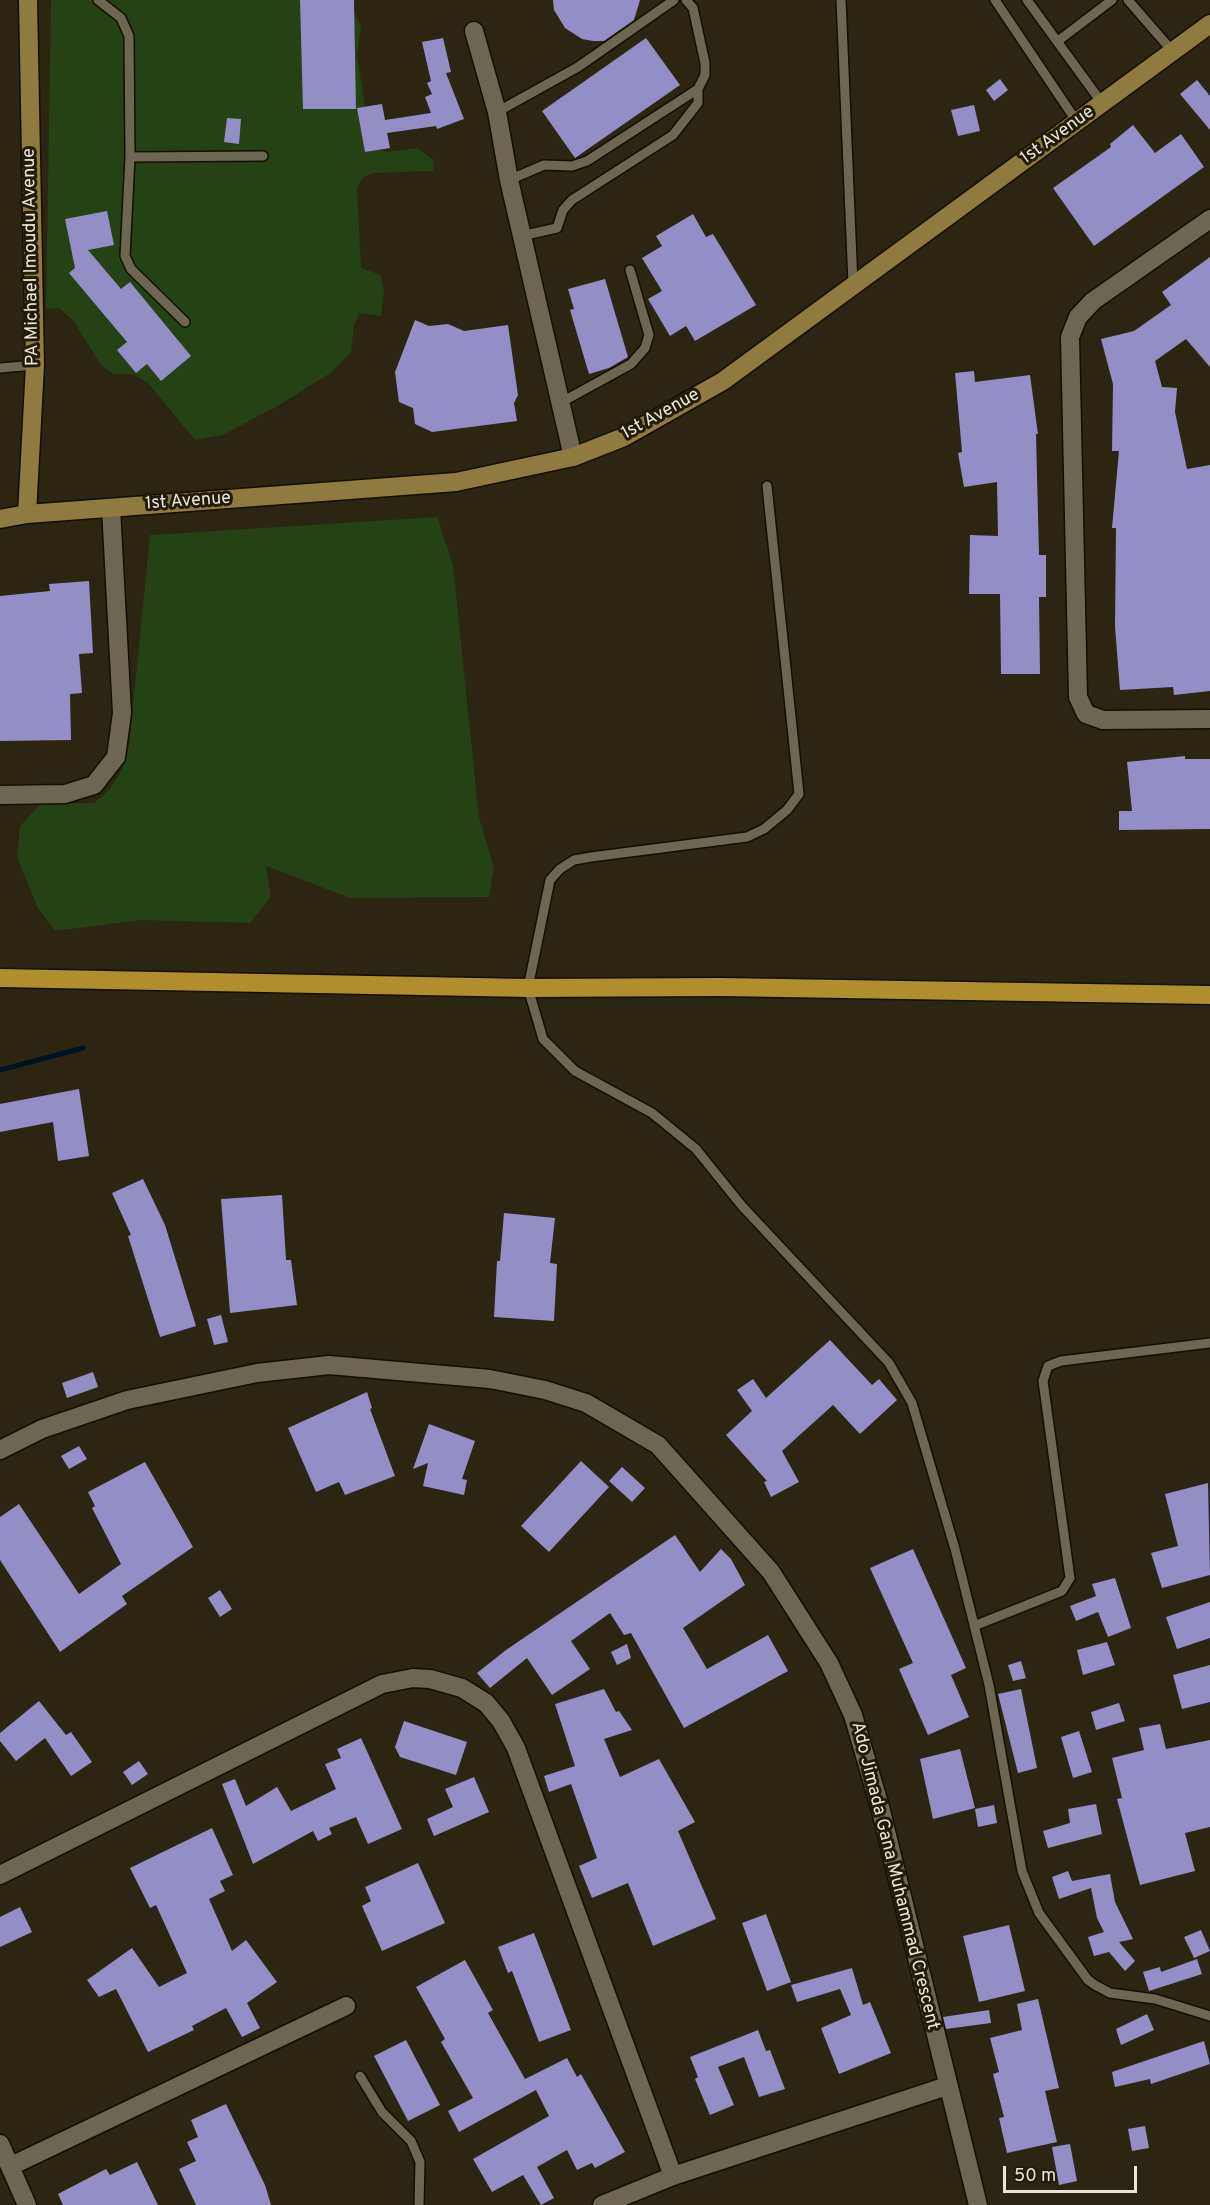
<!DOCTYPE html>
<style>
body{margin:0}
#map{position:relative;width:1210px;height:2205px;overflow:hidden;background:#2b2511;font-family:Overpass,sans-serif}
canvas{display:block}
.scale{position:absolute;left:1003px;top:2166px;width:134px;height:27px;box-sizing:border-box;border:3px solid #eae7da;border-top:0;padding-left:8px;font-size:18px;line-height:21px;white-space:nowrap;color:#eae7da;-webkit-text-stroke:4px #211c08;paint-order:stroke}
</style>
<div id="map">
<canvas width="1210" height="2205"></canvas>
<div class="scale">50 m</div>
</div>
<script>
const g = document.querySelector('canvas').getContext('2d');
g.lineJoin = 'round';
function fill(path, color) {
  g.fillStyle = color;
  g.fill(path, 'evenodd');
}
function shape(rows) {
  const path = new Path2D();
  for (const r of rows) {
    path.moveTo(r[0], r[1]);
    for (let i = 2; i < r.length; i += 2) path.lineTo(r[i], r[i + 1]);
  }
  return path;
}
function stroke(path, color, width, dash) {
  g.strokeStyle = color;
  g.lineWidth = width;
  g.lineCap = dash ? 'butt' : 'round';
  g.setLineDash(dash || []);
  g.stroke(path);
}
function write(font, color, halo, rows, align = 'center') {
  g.font = font + ' Overpass,sans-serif';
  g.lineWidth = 6;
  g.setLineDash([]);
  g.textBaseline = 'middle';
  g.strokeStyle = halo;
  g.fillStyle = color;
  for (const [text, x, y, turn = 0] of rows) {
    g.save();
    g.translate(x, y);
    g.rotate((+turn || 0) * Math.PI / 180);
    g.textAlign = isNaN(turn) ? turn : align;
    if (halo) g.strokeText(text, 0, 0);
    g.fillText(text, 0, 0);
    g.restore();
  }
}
const green = shape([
 [51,0,348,0,361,26,357,54,371,147,387,152,417,148,433,160,434,171,374,173,363,177,357,189,361,268,381,275,384,291,381,316,360,313,354,325,351,352,332,372,281,404,223,435,195,440,149,384,133,374,113,374,101,365,73,320,59,308,46,309],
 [437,517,453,565,479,817,494,868,489,897,350,898,266,866,271,897,250,923,141,920,55,931,38,908,17,857,20,826,41,804,94,803,110,789,123,768,129,746,150,535]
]);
const stream = shape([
 [0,1070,83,1048]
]);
const building = shape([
 [300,0,354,0,356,109,303,109],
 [553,0,640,0,634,20,604,41,593,41,582,39,565,28,554,10],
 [443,38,451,72,446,73,464,119,437,129,436,126,387,133,390,148,365,152,357,108,382,104,385,120,431,113,425,97,432,94,427,83,431,81,422,42],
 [646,38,680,85,575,158,542,111],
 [1000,79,1008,90,994,101,986,90],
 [1197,80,1210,96,1210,130,1180,94],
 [974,105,980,131,958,136,951,110],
 [227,118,241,119,239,144,224,142],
 [1133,125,1155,153,1181,134,1204,167,1094,246,1053,188,1111,147,1110,144],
 [107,211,114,245,88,250,121,289,130,282,191,356,161,381,147,364,136,373,117,350,127,342,69,273,75,268,65,219],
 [693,214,706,237,713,234,756,305,695,341,686,326,670,336,648,299,662,291,642,258,662,246,656,236],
 [1210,257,1210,367,1186,339,1155,361,1162,387,1177,388,1175,412,1187,469,1210,465,1210,691,1174,695,1173,687,1120,690,1115,627,1116,528,1112,528,1119,451,1112,451,1113,384,1101,339,1134,331,1171,305,1162,292],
 [605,279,628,357,609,368,589,374,570,310,574,309,568,289],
 [415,320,429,326,448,324,464,331,508,325,518,395,514,403,517,421,432,432,415,424,413,408,399,402,395,372],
 [974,371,975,382,1030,375,1038,434,1036,434,1039,555,1046,555,1046,597,1039,597,1040,674,1001,674,1000,594,969,594,970,535,998,536,997,482,964,487,958,453,962,452,955,373],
 [89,581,93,653,79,654,82,693,70,694,71,740,0,741,0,596,50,591,49,584],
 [1185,756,1185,759,1210,759,1210,829,1119,830,1119,811,1132,811,1127,762],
 [79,1089,89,1156,58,1161,53,1122,0,1132,0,1104],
 [143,1179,165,1225,196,1326,160,1337,128,1236,131,1235,112,1193],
 [282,1195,286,1260,291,1260,297,1305,230,1313,221,1199],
 [504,1213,555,1218,550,1263,557,1264,554,1321,494,1317,497,1261,500,1261],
 [221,1315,228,1342,214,1345,207,1319],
 [830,1340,872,1385,879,1379,897,1400,860,1434,833,1405,782,1451,799,1482,771,1497,764,1482,767,1481,726,1435,752,1411,737,1390,753,1379,766,1398],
 [93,1372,98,1387,67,1398,62,1383],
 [367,1392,372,1408,370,1409,395,1476,345,1495,339,1482,316,1492,288,1428],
 [429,1424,475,1441,462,1479,467,1480,464,1495,423,1486,428,1463,413,1469],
 [79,1446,87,1459,69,1469,61,1456],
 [581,1461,609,1487,549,1552,521,1526],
 [145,1462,193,1547,122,1596,127,1604,60,1652,0,1560,0,1517,19,1504,79,1594,121,1564,92,1508,95,1506,88,1492],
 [622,1467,645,1488,632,1502,609,1481],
 [1208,1483,1210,1575,1162,1588,1151,1553,1178,1546,1165,1494],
 [675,1535,700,1572,721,1549,731,1559,745,1585,683,1628,707,1669,768,1635,788,1671,684,1728,631,1633,624,1635,610,1613,571,1641,590,1669,552,1695,527,1658,490,1688,477,1673,506,1650],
 [913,1549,966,1668,951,1675,969,1717,928,1735,899,1669,913,1663,870,1568],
 [1115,1578,1131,1628,1108,1637,1098,1612,1076,1621,1070,1606,1096,1596,1092,1584],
 [220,1590,232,1609,220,1617,208,1598],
 [1210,1602,1210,1638,1177,1649,1166,1617],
 [1107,1642,1115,1665,1083,1675,1077,1650],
 [627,1644,631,1658,617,1665,611,1652],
 [1021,1661,1026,1678,1013,1681,1008,1665],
 [1210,1665,1210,1702,1182,1709,1173,1675],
 [604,1689,616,1712,619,1711,632,1730,604,1739,620,1777,659,1759,695,1822,678,1831,716,1919,653,1946,628,1883,592,1898,579,1866,597,1858,571,1784,549,1792,544,1776,575,1766,555,1704],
 [1021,1689,1037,1768,1018,1773,998,1694],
 [39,1701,66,1735,71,1732,92,1762,71,1776,45,1738,16,1761,0,1741,0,1733],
 [1119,1703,1125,1721,1096,1730,1091,1712],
 [404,1721,467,1742,456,1775,400,1757,395,1747],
 [1160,1724,1166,1749,1210,1740,1210,1827,1185,1833,1195,1871,1140,1885,1117,1799,1122,1798,1112,1758,1144,1750,1139,1728],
 [1079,1731,1092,1772,1073,1778,1061,1737],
 [361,1738,402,1829,368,1844,356,1817,329,1828,332,1834,318,1841,313,1831,253,1864,222,1784,235,1779,246,1806,277,1787,291,1811,336,1789,325,1764,341,1758,337,1749],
 [960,1749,975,1808,933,1819,920,1759],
 [139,1761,148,1774,132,1785,123,1772],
 [474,1777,489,1812,434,1836,427,1819,453,1807,445,1789],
 [1096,1804,1102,1834,1048,1848,1043,1831,1070,1823,1068,1809],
 [994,1805,997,1823,978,1827,975,1809],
 [212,1828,233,1875,220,1881,225,1891,209,1899,232,1951,246,1940,277,1982,247,2003,260,2028,242,2037,226,2008,192,2026,194,2030,148,2052,116,1989,99,1997,87,1980,132,1948,159,1987,187,1973,156,1905,150,1908,130,1868],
 [418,1863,445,1923,382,1951,362,1906,371,1901,365,1887],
 [1068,1871,1072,1881,1110,1874,1115,1902,1133,1939,1119,1942,1135,1961,1125,1971,1109,1952,1094,1956,1088,1937,1104,1932,1097,1918,1091,1888,1059,1899,1052,1877],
 [20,1907,32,1932,0,1947,0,1917],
 [766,1914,791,1982,767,1991,742,1923],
 [1009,1925,1025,1991,979,2002,963,1936],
 [1201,1930,1210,1951,1194,1958,1184,1937],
 [534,1933,571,2030,539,2042,512,1971,508,1973,498,1947],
 [1197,1959,1202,1974,1149,1991,1143,1972,1160,1967,1161,1972],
 [465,1960,493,2010,488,2013,525,2079,567,2058,577,2077,581,2074,625,2152,595,2168,592,2163,577,2170,567,2150,537,2167,554,2198,541,2205,523,2175,492,2192,473,2159,549,2116,536,2090,459,2132,448,2111,473,2098,441,2042,445,2039,416,1987],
 [852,1968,863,2005,870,2002,891,2053,839,2074,821,2028,851,2015,840,1989,797,2002,791,1985],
 [1038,1999,1059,2088,1045,2091,1057,2142,1007,2153,999,2118,1004,2117,993,2074,999,2072,990,2038,1022,2030,1017,2004],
 [989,2010,991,2023,946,2029,943,2017],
 [1147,2014,1154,2030,1121,2045,1116,2029],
 [758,2030,766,2051,770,2050,785,2089,759,2097,744,2057,718,2067,734,2105,710,2115,695,2079,698,2077,690,2057],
 [406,2040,440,2105,408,2121,374,2056],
 [1204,2041,1210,2064,1151,2084,1150,2079,1115,2087,1112,2072],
 [226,2104,265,2185,271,2205,196,2205,179,2169,196,2161,187,2142,198,2137,191,2120],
 [1145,2126,1149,2148,1132,2151,1128,2129],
 [1070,2144,1077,2181,1059,2185,1052,2147],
 [137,2162,158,2205,63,2205,58,2194,106,2169,110,2175]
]);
const lane = shape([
 [98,0,121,18,129,36,130,157,125,256,131,269,185,322],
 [841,0,853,284],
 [995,0,1077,122],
 [1027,0,1102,103],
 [1128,0,1174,53],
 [1058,41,1112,0],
 [497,112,578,67,674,0],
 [130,157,263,156],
 [509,180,544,165,572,166,587,161,698,89,705,75,705,63,693,8,686,0],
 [521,236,557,228,563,210,572,200,673,135,698,103,698,89],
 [0,368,35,365],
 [560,403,631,364,645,348,649,335,630,270],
 [767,486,799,794,787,810,764,829,747,837,591,857,574,860,560,869,550,880,528,988,543,1039,575,1071,652,1113,696,1149,742,1206,889,1363,912,1403,955,1549,989,1685,1022,1871,1039,1913,1088,1980,1095,1985,1110,1993,1155,1999,1210,2016],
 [974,1626,1062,1591,1070,1578,1043,1381,1048,1366,1061,1361,1210,1343],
 [360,2076,382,2112,411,2141,420,2162,419,2205]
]);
const street = shape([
 [474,31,497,112,509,180,573,457],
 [1210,219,1093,301,1078,317,1070,337,1078,697,1086,714,1103,720,1210,719],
 [0,795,65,794,94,785,116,757,122,713,111,508],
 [0,1450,42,1429,127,1400,257,1373,329,1365,490,1379,545,1390,586,1403,658,1445,771,1572,829,1663,853,1715,880,1807,978,2205],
 [0,1875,382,1684,413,1678,430,1679,462,1688,486,1703,501,1721,516,1748,673,2176],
 [0,2144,27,2205],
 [11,2166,346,2006],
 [602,2205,673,2176,947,2086]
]);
const secondary = shape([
 [27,514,35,365,28,0],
 [0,519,27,514,456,482,573,457,624,437,723,381,1210,24]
]);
const primary = shape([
 [0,978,528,988,721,987,1210,995]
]);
const streetNames = [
 ["1st Avenue",1058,136,-36],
 ["PA Michael Imoudu Avenue",32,257,-91],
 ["1st Avenue",661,415,-29],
 ["1st Avenue",188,502,-4],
 ["Ado Jimada Gana Muhammad Crescent",894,1876,76]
];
fill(green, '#244214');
stroke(stream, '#001123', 5);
fill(building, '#938ec6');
stroke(lane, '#130e00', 12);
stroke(street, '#130e00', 21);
stroke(secondary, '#130e00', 21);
stroke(primary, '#130e00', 21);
stroke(lane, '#6d6751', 9);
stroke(street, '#6d6751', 18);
stroke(secondary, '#8f7a3f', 18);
stroke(primary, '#b08d2d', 18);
write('18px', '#eae7da', '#211c08', streetNames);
</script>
